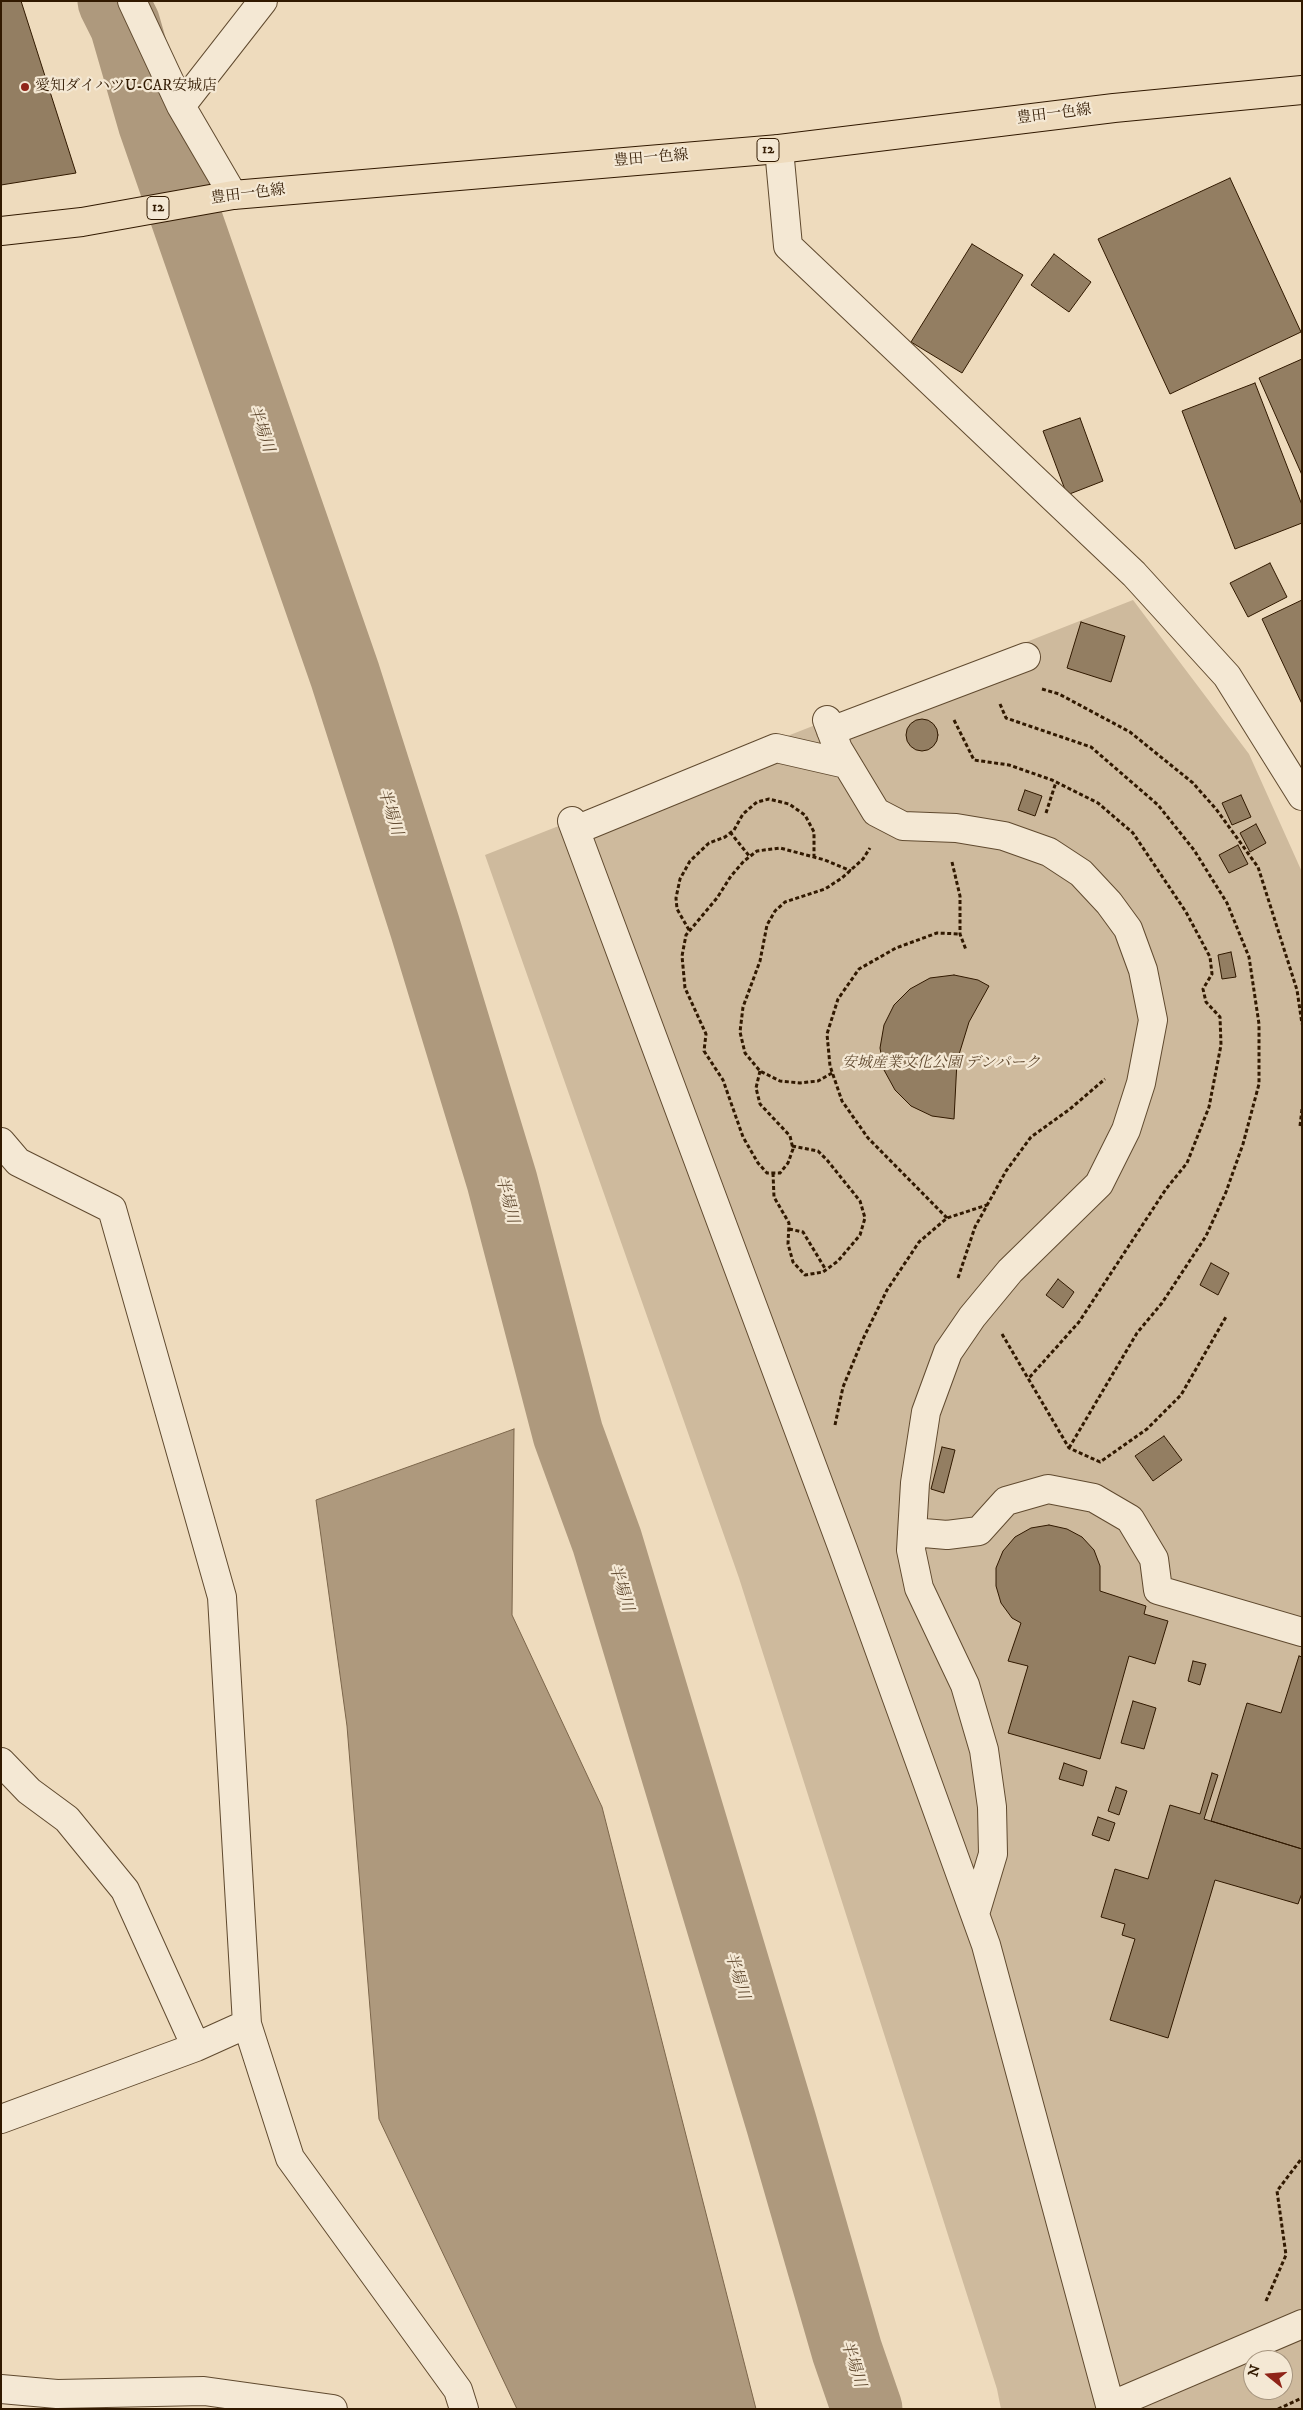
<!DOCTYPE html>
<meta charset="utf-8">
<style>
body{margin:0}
#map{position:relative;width:1303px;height:2410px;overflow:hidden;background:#eedbbd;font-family:"IM FELL DW Pica",serif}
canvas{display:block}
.frame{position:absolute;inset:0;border:2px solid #311900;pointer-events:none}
.north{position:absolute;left:1243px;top:2350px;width:50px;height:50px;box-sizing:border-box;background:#f4e8d4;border:1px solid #a6957f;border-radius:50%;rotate:287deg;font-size:14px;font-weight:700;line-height:20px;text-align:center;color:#311900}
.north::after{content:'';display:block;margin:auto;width:18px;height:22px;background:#8f2418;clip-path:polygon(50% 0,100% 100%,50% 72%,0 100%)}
</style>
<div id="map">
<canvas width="1303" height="2410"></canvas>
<div class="frame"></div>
<div class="north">N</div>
</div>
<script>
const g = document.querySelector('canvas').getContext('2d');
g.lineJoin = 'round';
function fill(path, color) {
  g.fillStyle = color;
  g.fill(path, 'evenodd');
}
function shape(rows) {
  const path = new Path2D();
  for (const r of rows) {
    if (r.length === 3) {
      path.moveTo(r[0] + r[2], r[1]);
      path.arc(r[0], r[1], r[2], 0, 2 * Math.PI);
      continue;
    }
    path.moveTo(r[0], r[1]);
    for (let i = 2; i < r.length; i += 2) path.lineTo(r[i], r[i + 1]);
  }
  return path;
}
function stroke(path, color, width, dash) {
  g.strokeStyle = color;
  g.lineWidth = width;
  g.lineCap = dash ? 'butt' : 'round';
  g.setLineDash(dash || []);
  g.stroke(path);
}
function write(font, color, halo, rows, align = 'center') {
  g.font = font + ' "IM FELL DW Pica","Noto Serif JP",serif';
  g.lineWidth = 4.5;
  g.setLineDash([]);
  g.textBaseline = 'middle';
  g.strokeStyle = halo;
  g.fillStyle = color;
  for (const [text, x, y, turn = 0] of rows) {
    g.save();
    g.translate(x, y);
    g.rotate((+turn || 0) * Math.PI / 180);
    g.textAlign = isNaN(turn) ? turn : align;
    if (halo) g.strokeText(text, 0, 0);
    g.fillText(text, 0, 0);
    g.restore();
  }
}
const green = shape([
 [1133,600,1249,754,1302,872,1302,2409,1001,2409,997,2389,739,1578,485,855],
 [1253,2360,1283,2360,1283,2390,1253,2390]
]);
const water = shape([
 [514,1429,512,1615,602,1807,756,2409,517,2409,379,2119,347,1726,316,1500,514,1429]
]);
const river = shape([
 [113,1,125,25,153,122,345,675,425,927,502,1181,568,1434,607,1541,781,2122,847,2351,867,2409]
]);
const building = shape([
 [1,1,21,1,76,173,1,185,1,1],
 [1230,178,1301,332,1170,394,1098,239,1230,178],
 [972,244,1023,275,962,373,911,342,972,244],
 [1054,254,1091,282,1069,312,1031,285,1054,254],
 [1302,359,1302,475,1259,378,1302,359],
 [1255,383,1302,505,1302,523,1235,549,1182,411,1255,383],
 [1080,418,1103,481,1067,495,1043,431,1080,418],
 [1270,563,1287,597,1248,617,1230,583,1270,563],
 [1302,600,1302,704,1262,619,1302,600],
 [1081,622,1125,636,1111,682,1067,668,1081,622],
 [922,735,16],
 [1025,790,1042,796,1035,816,1018,810,1025,790],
 [1241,795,1251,817,1232,825,1222,803,1241,795],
 [1256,824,1266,843,1250,852,1240,833,1256,824],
 [1238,845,1248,864,1229,873,1219,855,1238,845],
 [1231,952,1236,977,1222,979,1218,955,1231,952],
 [954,975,978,980,989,986,969,1022,957,1061,954,1119,932,1116,911,1106,895,1090,884,1070,880,1048,884,1025,894,1005,910,989,930,978,954,975],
 [1211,1263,1229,1273,1218,1295,1200,1285,1211,1263],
 [1058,1279,1074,1292,1063,1308,1046,1295,1058,1279],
 [1164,1436,1182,1460,1153,1481,1135,1456,1164,1436],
 [942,1447,955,1450,944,1493,931,1489,942,1447],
 [1049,1525,1067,1529,1082,1537,1094,1550,1100,1566,1100,1591,1146,1606,1144,1614,1168,1621,1155,1664,1129,1656,1100,1759,1008,1733,1028,1666,1008,1661,1021,1623,1012,1618,1001,1603,996,1586,996,1568,1003,1551,1015,1537,1031,1528,1049,1525],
 [1299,1656,1302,1657,1302,1849,1211,1821,1247,1703,1281,1713,1299,1656],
 [1193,1661,1206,1664,1200,1685,1188,1681,1193,1661],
 [1133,1701,1156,1708,1144,1749,1121,1743,1133,1701],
 [1064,1763,1087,1771,1083,1786,1059,1779,1064,1763],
 [1212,1773,1218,1775,1204,1819,1302,1849,1302,1893,1298,1904,1215,1880,1168,2038,1110,2020,1135,1939,1122,1935,1125,1924,1101,1917,1115,1869,1148,1879,1170,1805,1200,1814,1212,1773],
 [1116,1787,1127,1791,1119,1815,1108,1811,1116,1787],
 [1098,1817,1115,1823,1109,1841,1092,1835,1098,1817]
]);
const path = shape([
 [1042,689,1059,694,1130,732,1193,783,1216,809,1258,867,1297,990,1302,1024],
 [1000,704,1006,718,1091,747,1158,805,1194,850,1227,903,1249,957,1259,1024,1259,1084,1243,1144,1226,1192,1206,1236,1162,1303,1137,1333,1069,1448],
 [954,720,974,760,1009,765,1052,780,1098,803,1133,833,1186,912,1210,957,1212,974,1203,989,1206,1002,1220,1017,1221,1045,1209,1107,1187,1163,1166,1189,1079,1322,1028,1379],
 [1046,813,1056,782],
 [730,832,750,857],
 [952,862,960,896,960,934,966,950],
 [689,930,677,909,676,898,680,879,690,861,709,843,725,837,734,830,743,814,757,802,769,799,789,804,805,815,814,832,814,856],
 [760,1071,756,1088,760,1104,790,1136,793,1149,788,1163,780,1173,767,1173,758,1163,743,1137,723,1080,704,1051,706,1034,685,988,682,956,686,935,717,898,731,876,744,861,757,851,780,848,825,860,851,871],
 [832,1073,818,1081,800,1083,780,1081,760,1071,745,1053,740,1032,743,1007,760,961,767,925,775,911,785,902,825,889,842,878,863,859,870,848],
 [1300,1126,1302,1109],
 [773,1173,774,1197,789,1223,788,1244,793,1262,805,1275,823,1272,838,1261,860,1235,865,1218,860,1201,827,1160,818,1151,792,1146],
 [947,1218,868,1138,842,1101,830,1066,827,1034,838,999,859,969,896,948,937,933,960,934],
 [789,1229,803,1232,826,1270],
 [958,1278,975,1227,1006,1171,1031,1137,1070,1109,1105,1079],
 [1002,1334,1069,1448,1100,1462,1147,1429,1181,1395,1227,1315],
 [835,1425,843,1387,862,1341,887,1290,919,1242,947,1218,987,1205],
 [1266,2301,1286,2255,1277,2191,1302,2158],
 [1278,2409,1302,2398]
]);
const street = shape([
 [132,1,181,106,263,1],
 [181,106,233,195],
 [779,149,788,246,1134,574,1227,676,1302,796],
 [827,720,838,749,876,812,903,826,956,828,1004,836,1049,852,1081,873,1109,903,1128,929,1143,970,1153,1020,1141,1083,1126,1130,1099,1184,1010,1271,972,1317,948,1352,926,1412,915,1483,911,1550,919,1588,965,1685,984,1750,992,1807,993,1854,975,1914],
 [831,731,1026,657],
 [572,821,843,1549,986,1945,1111,2409],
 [576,830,776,748,846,764],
 [1,1142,18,1162,112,1209,222,1597,247,2024,290,2158,458,2390,464,2409],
 [912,1532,947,1535,979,1531,1006,1501,1048,1489,1094,1498,1130,1519,1154,1559,1158,1590,1302,1632],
 [1,1762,29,1791,67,1819,125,1890,196,2047,247,2024],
 [1,2119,196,2047],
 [1,2389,57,2394,204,2391,333,2409],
 [1110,2406,1302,2324]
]);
const primary = shape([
 [1,231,82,222,233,195,779,149,1114,108,1302,90]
]);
const markers = [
 [25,87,5,"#8f2418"]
];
const shields = [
 [768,150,22],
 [158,208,22]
];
const shieldNames = [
 ["12",768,150],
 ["12",158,208]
];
const poiNames = [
 ["愛知ダイハツU-CAR安城店",35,87]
];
const streetNames = [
 ["豊田一色線",1054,115,-7],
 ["豊田一色線",651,159,-5],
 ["豊田一色線",248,195,-7]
];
const parkNames = [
 ["安城産業文化公園 デンパーク",941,1064]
];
const waterNames = [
 ["半場川",260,429,71],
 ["半場川",389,812,72],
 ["半場川",506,1200,75],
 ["半場川",620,1588,73],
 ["半場川",736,1976,73],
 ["半場川",852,2364,72]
];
fill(green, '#ceba9d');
fill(water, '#ae997d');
stroke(water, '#7c664b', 1);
stroke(river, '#ae997d', 71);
fill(building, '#937e62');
stroke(building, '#311900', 1);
stroke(street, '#604a2f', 30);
stroke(primary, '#311900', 30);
stroke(path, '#311900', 3, [4, 2.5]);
stroke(street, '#f4e8d4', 28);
stroke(primary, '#eedbbd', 28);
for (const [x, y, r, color] of markers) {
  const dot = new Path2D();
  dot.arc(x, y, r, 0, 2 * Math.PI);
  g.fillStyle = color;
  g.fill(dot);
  stroke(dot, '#f4e8d4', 2);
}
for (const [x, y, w] of shields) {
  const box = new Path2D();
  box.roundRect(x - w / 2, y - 11.5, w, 23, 4);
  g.fillStyle = '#f4e8d4';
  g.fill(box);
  stroke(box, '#311900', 1);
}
write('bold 14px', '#311900', null, shieldNames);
write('15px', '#311900', '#f4e8d4', poiNames, 'left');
write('15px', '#311900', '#f4e8d4', streetNames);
write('italic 15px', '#60492f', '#f4e8d4', parkNames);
write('italic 16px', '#634c32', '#f4e8d4', waterNames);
</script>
